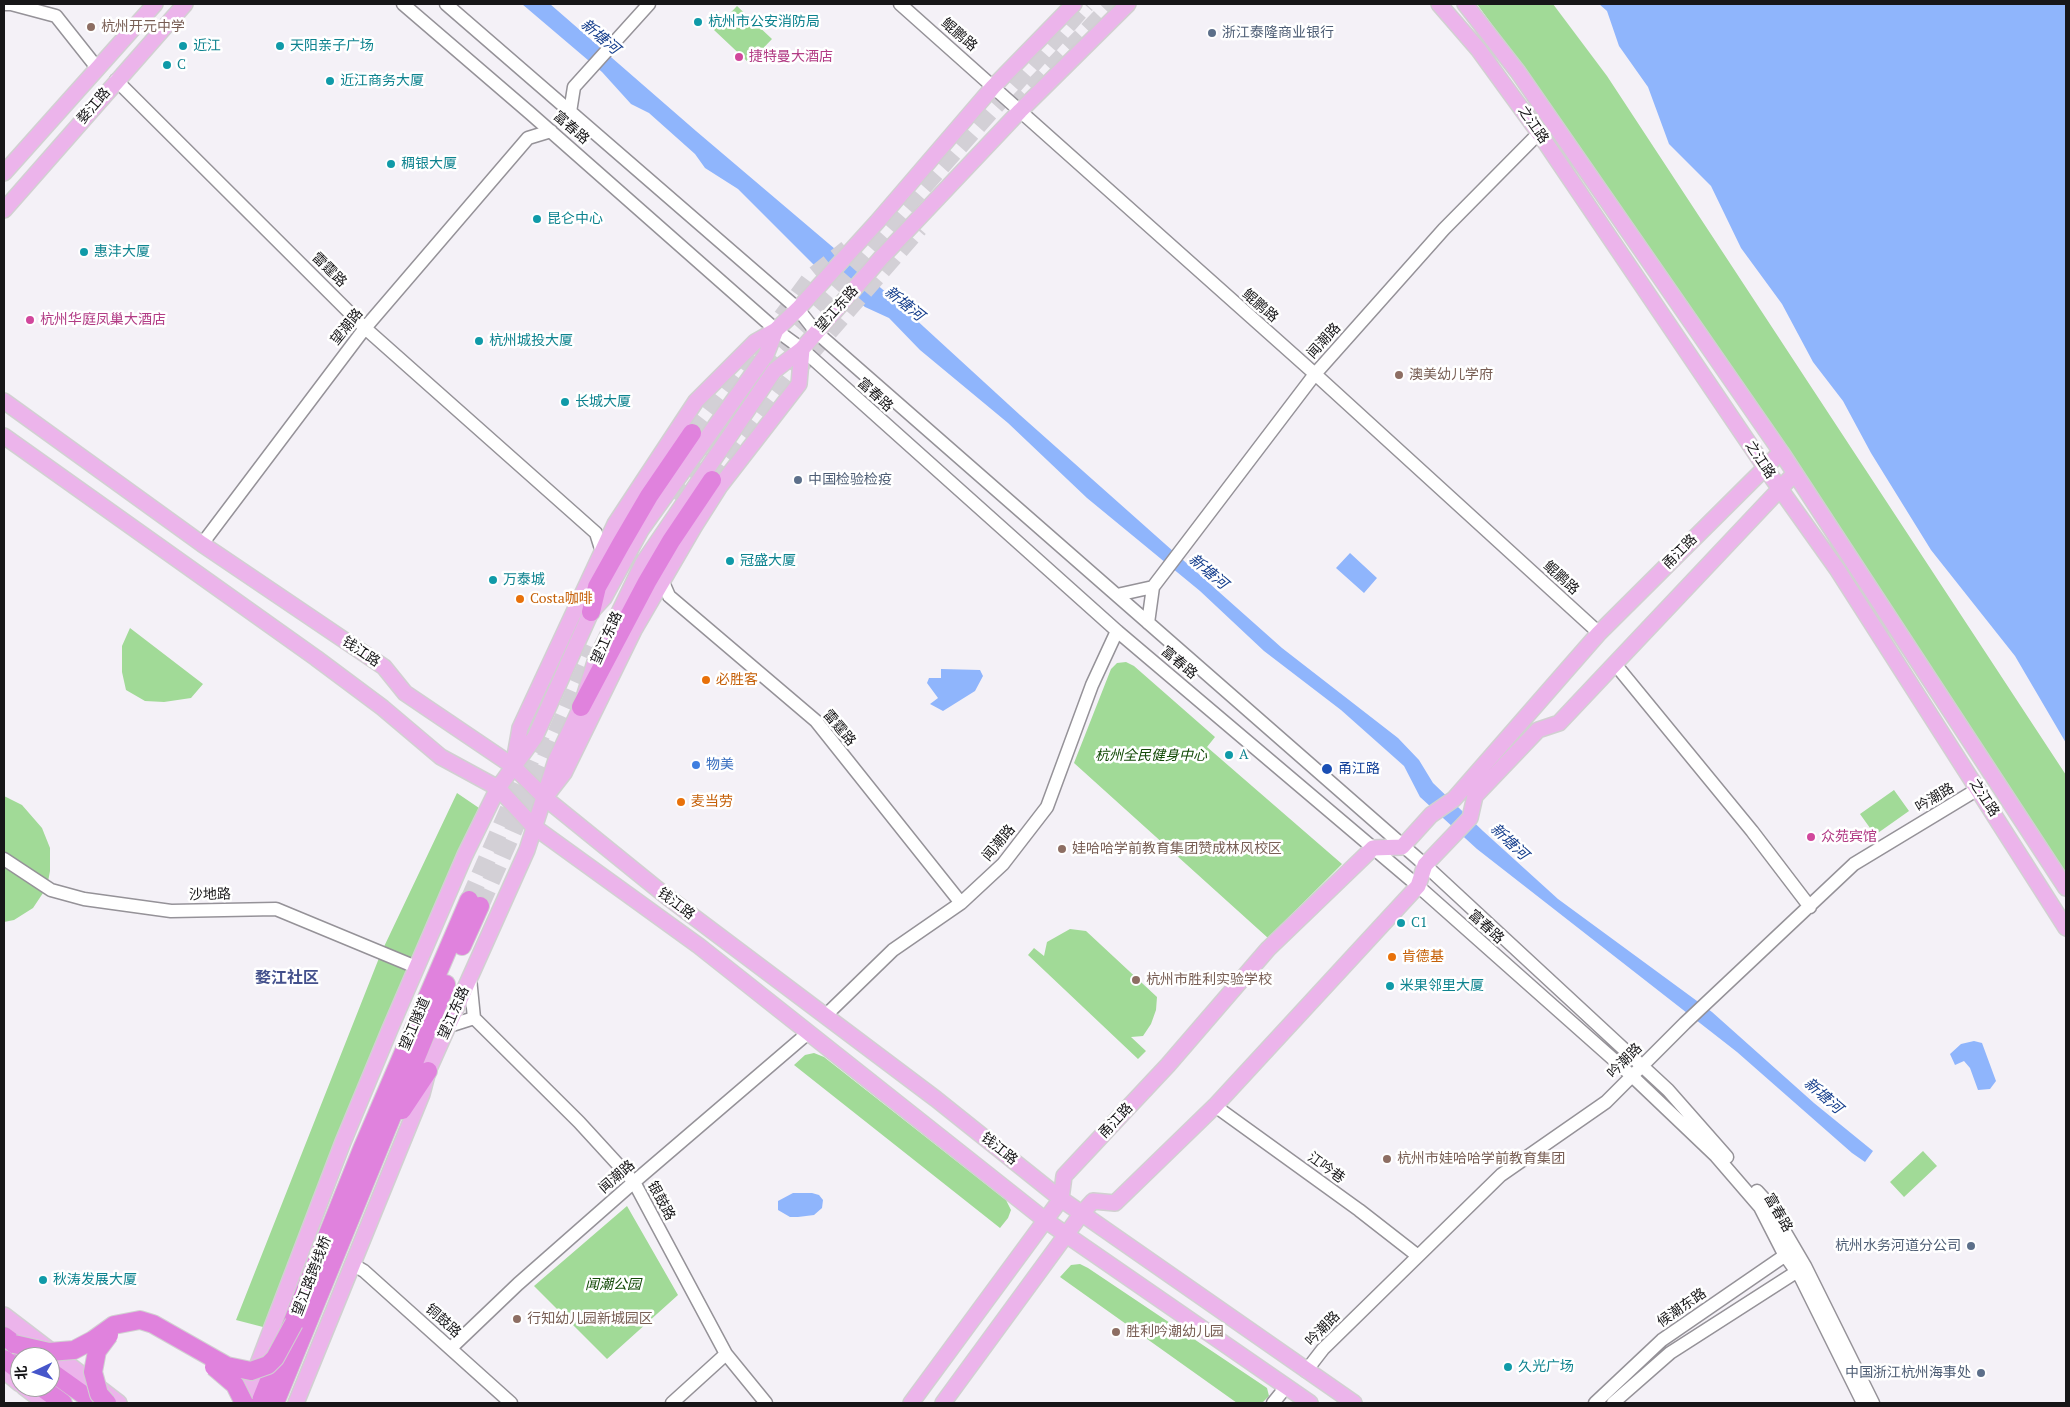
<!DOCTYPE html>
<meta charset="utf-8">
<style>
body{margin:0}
#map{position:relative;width:2070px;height:1407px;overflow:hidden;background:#f4f1f7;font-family:"PT Serif","Noto Sans SC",serif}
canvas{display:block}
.frame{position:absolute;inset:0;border:5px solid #171618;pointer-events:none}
.north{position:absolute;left:10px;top:1347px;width:50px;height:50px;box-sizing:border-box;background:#fff;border:1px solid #a2a2a3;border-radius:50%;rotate:267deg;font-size:14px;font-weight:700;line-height:20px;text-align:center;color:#171618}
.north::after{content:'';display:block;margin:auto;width:18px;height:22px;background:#4656ca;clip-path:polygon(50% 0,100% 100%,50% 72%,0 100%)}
</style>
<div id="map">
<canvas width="2070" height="1407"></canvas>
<div class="frame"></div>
<div class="north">北</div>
</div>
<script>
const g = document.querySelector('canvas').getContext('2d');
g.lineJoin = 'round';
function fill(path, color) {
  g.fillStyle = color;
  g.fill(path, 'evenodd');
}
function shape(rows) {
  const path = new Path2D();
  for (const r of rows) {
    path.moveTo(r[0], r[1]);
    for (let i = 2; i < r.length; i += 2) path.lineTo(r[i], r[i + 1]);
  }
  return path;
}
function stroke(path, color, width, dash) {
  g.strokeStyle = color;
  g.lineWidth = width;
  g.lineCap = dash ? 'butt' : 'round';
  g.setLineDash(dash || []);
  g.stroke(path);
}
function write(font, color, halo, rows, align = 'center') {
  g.font = font + ' "PT Serif","Noto Sans SC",serif';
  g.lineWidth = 5;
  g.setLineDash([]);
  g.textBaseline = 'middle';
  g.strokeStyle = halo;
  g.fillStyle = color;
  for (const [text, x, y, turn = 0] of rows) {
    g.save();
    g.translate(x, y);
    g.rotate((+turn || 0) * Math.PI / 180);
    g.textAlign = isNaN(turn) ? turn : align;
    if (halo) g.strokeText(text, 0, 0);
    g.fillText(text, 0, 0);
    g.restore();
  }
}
const green = shape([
 [1477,4,1553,4,1607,76,2066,775,2066,875,1580,147],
 [737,6,772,39,749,63,714,30],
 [130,628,203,684,191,698,164,702,145,701,126,690,122,672,122,646],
 [1126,662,1134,666,1215,737,1207,747,1342,864,1268,938,1074,763,1111,669,1117,663],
 [1894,790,1909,811,1875,835,1860,814],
 [457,793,479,808,409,964,263,1327,236,1320,381,953],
 [4,796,22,805,42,828,50,848,50,871,47,887,33,908,14,920,4,922],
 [1070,929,1086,931,1157,997,1156,1010,1151,1024,1143,1036,1131,1037,1146,1051,1138,1059,1028,955,1034,948,1044,956,1047,942],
 [814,1053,824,1057,1006,1200,1011,1210,1008,1218,1000,1228,794,1065,805,1055],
 [1923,1151,1937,1166,1904,1197,1890,1182],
 [627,1206,678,1295,607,1359,534,1286],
 [1080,1264,1088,1268,1267,1388,1269,1396,1262,1403,1237,1403,1060,1277,1071,1265]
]);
const water = shape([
 [522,4,550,4,696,131,888,294,1020,415,1282,648,1398,738,1419,760,1433,783,1483,831,1558,899,1712,1012,1814,1103,1873,1151,1865,1162,1852,1153,1737,1052,1477,849,1420,797,1404,766,1341,710,1264,651,1200,591,1087,498,1008,423,920,350,889,318,865,307,813,264,738,189,705,168,695,154,649,113,631,104,602,72],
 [1599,4,2066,4,2066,743,2015,656,1931,550,1871,453,1843,401,1813,362,1782,304,1741,248,1711,186,1669,144,1648,87,1619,46,1607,11],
 [1350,553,1377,578,1364,593,1336,568],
 [941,669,980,670,983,676,975,691,943,711,930,704,938,698,927,683,929,678,941,678],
 [1974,1041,1982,1043,1996,1081,1990,1089,1978,1090,1970,1068,1964,1061,1955,1065,1950,1054,1961,1044],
 [793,1193,812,1193,819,1195,823,1200,822,1208,814,1215,798,1217,790,1217,778,1210,778,1201]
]);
const highwayTunnel = shape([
 [1013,108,1113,4],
 [782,317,811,278,847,249],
 [762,368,1086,4],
 [692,433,764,339],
 [712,480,813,350,919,228],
 [677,501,709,455],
 [469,900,544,729],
 [480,906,594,648]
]);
const minor = shape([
 [4,4,11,4,56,16,98,69],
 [403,4,531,114,776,330,802,349,1117,631,1418,886,1631,1075,1716,1156,1760,1207,1784,1254,1801,1278,1863,1403],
 [446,4,798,309,816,332,1425,865,1668,1090,1727,1157],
 [900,4,1315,374,1599,633],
 [116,80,365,328,596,533,602,552],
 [570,112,574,87,649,4],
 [202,544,365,328,528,138,551,131],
 [662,580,669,596,816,721,961,903],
 [1117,595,1153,587],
 [1148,623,1153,587,1315,374,1444,229,1539,133],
 [1615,664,1752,831,1810,907],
 [4,859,51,890,84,899,171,911,276,909,416,967],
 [470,978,474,1018,579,1122,634,1182,726,1354,766,1403],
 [825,1016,893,950,961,903,1003,864,1047,807,1092,685,1117,631],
 [449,1026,474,1018],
 [1215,1106,1359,1210,1418,1256],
 [1757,1191,1768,1203,1805,1266,1873,1403],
 [352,1264,364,1271,511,1403],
 [451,1348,518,1284,634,1182,808,1033],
 [1306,1371,1323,1349,1501,1175,1606,1102,1685,1023,1854,864,1978,789],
 [672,1403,726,1354],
 [1273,1403,1286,1387],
 [1595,1403,1662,1340,1790,1252],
 [1613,1403,1670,1353,1804,1267]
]);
const major = shape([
 [1439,4,1478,49,1539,133,1773,479,1837,569,2066,928],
 [1465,4,1518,72,1781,452,2066,888],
 [4,173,155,4],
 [4,210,185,4],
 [4,401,202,544,384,667,405,693,513,766,545,798,666,896,936,1099,1061,1199,1354,1403],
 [4,436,316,658,383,708,441,757,498,788,533,826,699,946,1045,1220,1310,1403],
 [514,762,520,728,615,524,696,401,755,342,776,330,798,309,877,222,993,87,1074,4],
 [550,791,564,773,634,630,694,527,720,486,799,384,802,349],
 [4,1315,119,1403],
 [4,1371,20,1384],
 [24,1387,45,1403],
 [243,1403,343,1142,390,1029,465,855,498,788,535,737,591,612,604,598,641,530,766,355,776,330],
 [296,1403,422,1094,428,1071,527,850,556,760,581,707,595,662,643,563,774,371,802,349,881,258,1020,111,1128,4],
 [911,1403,1061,1199,1064,1176,1168,1065,1268,949,1373,848,1402,847,1431,815,1454,799,1599,633,1781,452],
 [943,1403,1082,1213,1093,1201,1115,1203,1215,1106,1418,886,1425,865,1470,818,1475,796,1538,730,1559,723,1795,473]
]);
const highway = shape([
 [591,612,597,587,621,544,649,496,692,433],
 [581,707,647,582,671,541,712,480],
 [462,946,480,906],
 [402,1110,428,1071],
 [4,1336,32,1357],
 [4,1359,20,1371],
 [50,1371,95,1403],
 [41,1387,63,1403],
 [260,1403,362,1149,469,900],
 [275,1403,446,984]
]);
const highwayBridge = shape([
 [14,1344,49,1352,74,1350,93,1340,114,1325,140,1320,153,1324,227,1366,251,1371,268,1365,275,1358,294,1323],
 [214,1367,235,1385,244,1403],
 [107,1403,99,1394,93,1372,97,1351,109,1335]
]);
const markers = [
 [698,22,5,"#0f9aa8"],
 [91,27,5,"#8d6e63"],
 [1212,33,5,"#5c6f8a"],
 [183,46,5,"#0f9aa8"],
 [280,46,5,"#0f9aa8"],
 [739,57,5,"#d1479c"],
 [167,65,5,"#0f9aa8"],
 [330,81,5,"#0f9aa8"],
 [391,164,5,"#0f9aa8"],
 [537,219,5,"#0f9aa8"],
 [84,252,5,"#0f9aa8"],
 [30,320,5,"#d1479c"],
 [479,341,5,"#0f9aa8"],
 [1399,375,5,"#8d6e63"],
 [565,402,5,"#0f9aa8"],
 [798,480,5,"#5c6f8a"],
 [730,561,5,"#0f9aa8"],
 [493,580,5,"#0f9aa8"],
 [520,599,5,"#e8710a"],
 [706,680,5,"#e8710a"],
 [1229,755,5,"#0f9aa8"],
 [696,765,5,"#3f7fe0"],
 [1327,769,6,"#1a4fb4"],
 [681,802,5,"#e8710a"],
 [1811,837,5,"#d1479c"],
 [1062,849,5,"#8d6e63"],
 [1401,923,5,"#0f9aa8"],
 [1392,957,5,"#e8710a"],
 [1136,980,5,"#8d6e63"],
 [1390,986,5,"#0f9aa8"],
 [1387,1159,5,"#8d6e63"],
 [1971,1246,5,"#5c6f8a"],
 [43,1280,5,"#0f9aa8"],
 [517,1319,5,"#8d6e63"],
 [1116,1332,5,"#8d6e63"],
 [1508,1367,5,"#0f9aa8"],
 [1981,1373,5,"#5c6f8a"]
];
const cultureNames = [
 ["杭州市公安消防局",708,22],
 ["近江",193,46],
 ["天阳亲子广场",290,46],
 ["C",177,65],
 ["近江商务大厦",340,81],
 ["稠银大厦",401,164],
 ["昆仑中心",547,219],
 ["惠沣大厦",94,252],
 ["杭州城投大厦",489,341],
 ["长城大厦",575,402],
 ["冠盛大厦",740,561],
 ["万泰城",503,580],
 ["A",1239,755],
 ["C1",1411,923],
 ["米果邻里大厦",1400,986],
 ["秋涛发展大厦",53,1280],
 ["久光广场",1518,1367]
];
const educationNames = [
 ["杭州开元中学",101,27],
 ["澳美幼儿学府",1409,375],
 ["娃哈哈学前教育集团赞成林风校区",1072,849],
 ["杭州市胜利实验学校",1146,980],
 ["杭州市娃哈哈学前教育集团",1397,1159],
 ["行知幼儿园新城园区",527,1319],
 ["胜利吟潮幼儿园",1126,1332]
];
const serviceNames = [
 ["浙江泰隆商业银行",1222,33],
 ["中国检验检疫",808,480],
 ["杭州水务河道分公司",1961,1246,"right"],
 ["中国浙江杭州海事处",1971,1373,"right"]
];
const streetNames = [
 ["鲲鹏路",959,35,41],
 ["婺江路",94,106,-49],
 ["之江路",1533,125,55],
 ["富春路",571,128,41],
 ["雷霆路",329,270,45],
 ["鲲鹏路",1260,306,41],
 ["望江东路",837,309,-48],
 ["望潮路",347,327,-51],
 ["闻潮路",1324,341,-48],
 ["富春路",875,395,42],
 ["之江路",1760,460,56],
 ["甬江路",1680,552,-45],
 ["鲲鹏路",1561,578,42],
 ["望江东路",607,638,-66],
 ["钱江路",361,652,34],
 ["富春路",1179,663,40],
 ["雷霆路",839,728,50],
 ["吟潮路",1935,798,-31],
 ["之江路",1984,798,57],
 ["闻潮路",999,843,-50],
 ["沙地路",210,895,-1],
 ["钱江路",676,904,37],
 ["富春路",1486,927,42],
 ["望江东路",454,1013,-66],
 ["望江隧道",415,1024,-67],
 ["吟潮路",1625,1061,-45],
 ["甬江路",1116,1121,-47],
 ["钱江路",999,1149,39],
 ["江吟巷",1326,1168,36],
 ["闻潮路",617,1177,-41],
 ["银鼓路",661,1201,62],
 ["富春路",1778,1213,60],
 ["望江路跨线桥",312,1276,-69],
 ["候潮东路",1682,1308,-35],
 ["铜鼓路",443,1321,42],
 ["吟潮路",1323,1329,-46]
];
const hotelNames = [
 ["捷特曼大酒店",749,57],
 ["杭州华庭凤巢大酒店",40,320],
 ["众苑宾馆",1821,837]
];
const foodNames = [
 ["Costa咖啡",530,599],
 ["必胜客",716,680],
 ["麦当劳",691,802],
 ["肯德基",1402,957]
];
const parkNames = [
 ["杭州全民健身中心",1151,756],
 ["闻潮公园",613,1285]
];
const shopNames = [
 ["物美",706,765]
];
const transitNames = [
 ["甬江路",1338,769]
];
const waterNames = [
 ["新塘河",600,37,40],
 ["新塘河",904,304,39],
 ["新塘河",1208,572,40],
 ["新塘河",1509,842,43],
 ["新塘河",1823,1096,41]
];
const quarterNames = [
 ["婺江社区",287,978]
];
fill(green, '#a1da97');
fill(water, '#8fb5fc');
stroke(highwayTunnel, '#d3d0d6', 18, [18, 9]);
stroke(minor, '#959298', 15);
stroke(major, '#d1d0d1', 18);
stroke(highway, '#d1d0d1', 20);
stroke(minor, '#fff', 12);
stroke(major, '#ecb4eb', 15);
stroke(highway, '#e082dd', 18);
stroke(highwayBridge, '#d1d0d1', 20, []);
stroke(highwayBridge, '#e082dd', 18);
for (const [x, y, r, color] of markers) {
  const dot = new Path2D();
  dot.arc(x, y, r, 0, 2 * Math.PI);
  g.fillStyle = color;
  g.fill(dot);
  stroke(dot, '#fff', 2);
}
write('14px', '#0d838f', '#fff', cultureNames, 'left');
write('14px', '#785e54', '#fff', educationNames, 'left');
write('14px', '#4e5e75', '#fff', serviceNames, 'left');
write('14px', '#171618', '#fff', streetNames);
write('14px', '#b23c85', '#fff', hotelNames, 'left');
write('14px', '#c56008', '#fff', foodNames, 'left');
write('italic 14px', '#124a06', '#fff', parkNames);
write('14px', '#366cbe', '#fff', shopNames, 'left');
write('14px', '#164399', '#fff', transitNames, 'left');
write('italic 15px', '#143d8c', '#fff', waterNames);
write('bold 16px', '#43508c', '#fff', quarterNames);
</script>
